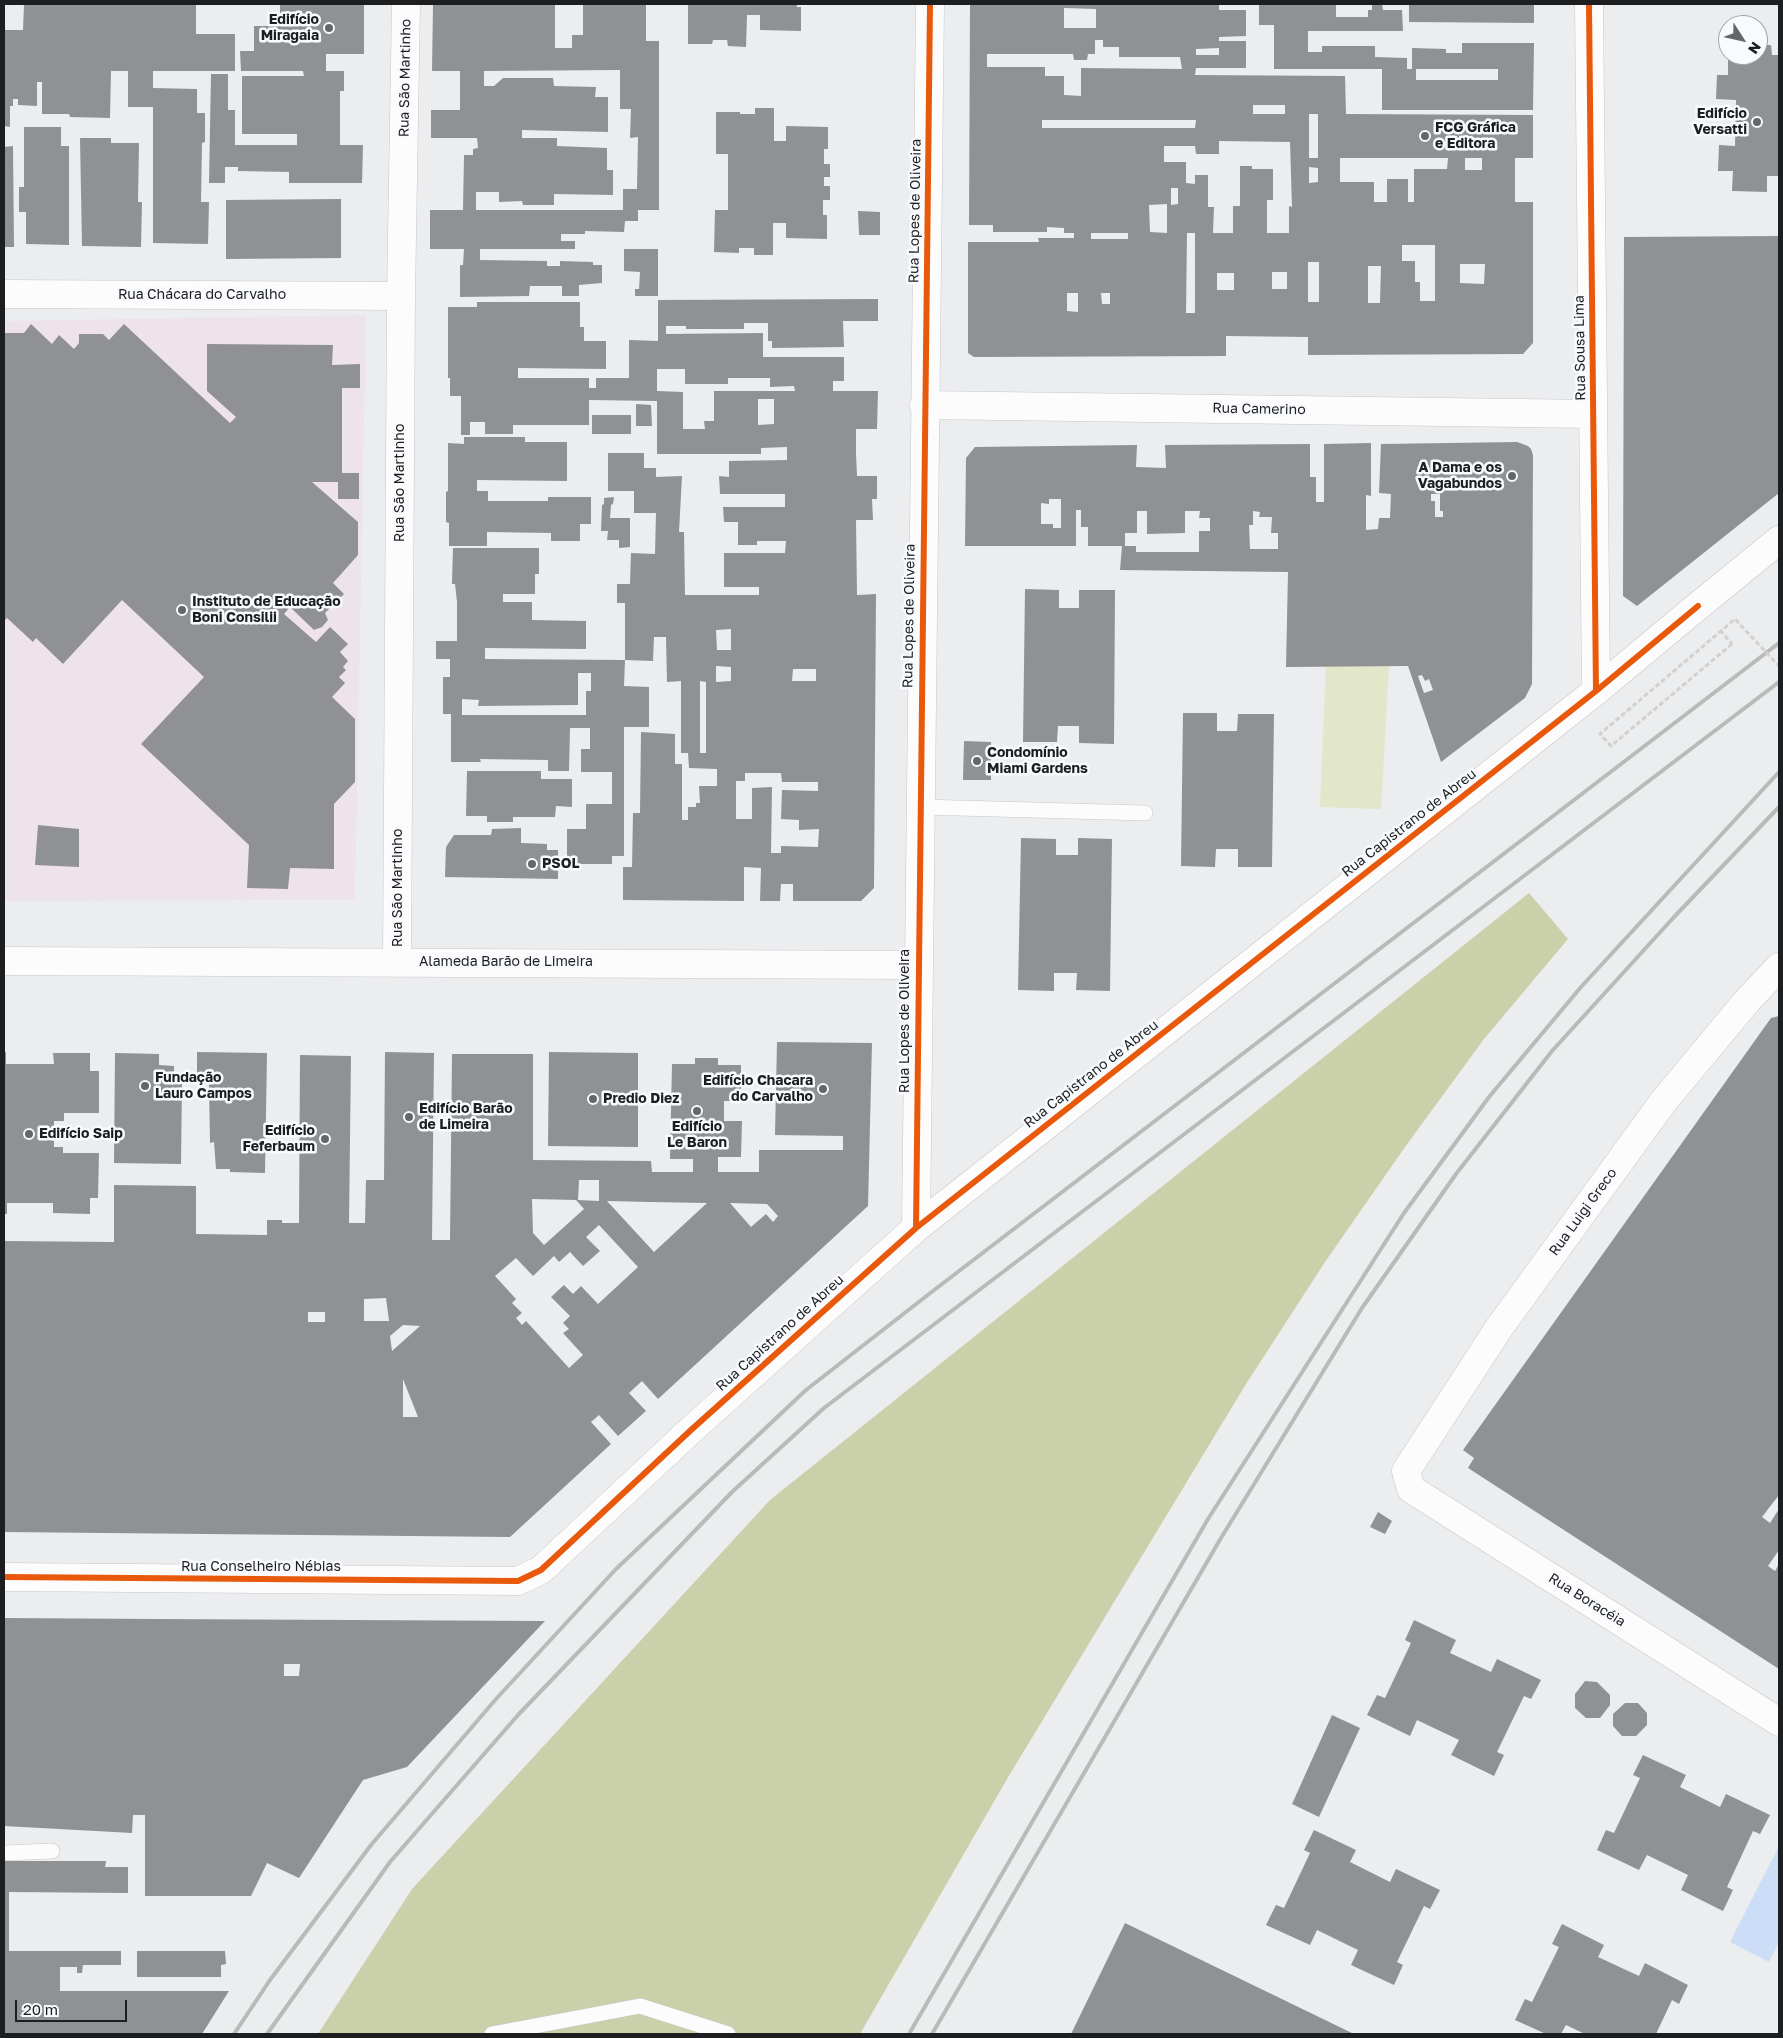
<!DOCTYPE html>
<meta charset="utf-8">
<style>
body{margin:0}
#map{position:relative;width:1783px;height:2038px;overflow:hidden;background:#ebedef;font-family:"Golos Text",sans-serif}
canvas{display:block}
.frame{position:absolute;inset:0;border:5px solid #1d1e1f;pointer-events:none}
.north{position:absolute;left:1718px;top:15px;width:50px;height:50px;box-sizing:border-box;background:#f8fafe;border:1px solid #a0a2a5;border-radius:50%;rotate:125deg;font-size:14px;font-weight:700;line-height:20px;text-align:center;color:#1d1e1f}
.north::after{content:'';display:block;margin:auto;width:18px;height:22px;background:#656668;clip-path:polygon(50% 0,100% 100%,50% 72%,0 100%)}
.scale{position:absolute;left:15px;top:2000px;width:112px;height:22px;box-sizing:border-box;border:2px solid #1d1e1f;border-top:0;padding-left:6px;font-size:15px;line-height:18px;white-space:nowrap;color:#1d1e1f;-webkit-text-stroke:4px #f8fafe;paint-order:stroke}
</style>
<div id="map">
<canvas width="1783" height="2038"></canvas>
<div class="frame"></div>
<div class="north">N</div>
<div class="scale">20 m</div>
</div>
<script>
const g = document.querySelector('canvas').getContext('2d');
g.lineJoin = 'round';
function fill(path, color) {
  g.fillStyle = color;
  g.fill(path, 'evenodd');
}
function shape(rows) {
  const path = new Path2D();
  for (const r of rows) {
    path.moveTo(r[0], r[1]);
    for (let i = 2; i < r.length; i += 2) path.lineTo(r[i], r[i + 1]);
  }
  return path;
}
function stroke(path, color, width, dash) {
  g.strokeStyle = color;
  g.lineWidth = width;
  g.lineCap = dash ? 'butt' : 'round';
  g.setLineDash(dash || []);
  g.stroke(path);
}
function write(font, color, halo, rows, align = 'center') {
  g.font = font + ' "Golos Text",sans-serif';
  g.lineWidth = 5;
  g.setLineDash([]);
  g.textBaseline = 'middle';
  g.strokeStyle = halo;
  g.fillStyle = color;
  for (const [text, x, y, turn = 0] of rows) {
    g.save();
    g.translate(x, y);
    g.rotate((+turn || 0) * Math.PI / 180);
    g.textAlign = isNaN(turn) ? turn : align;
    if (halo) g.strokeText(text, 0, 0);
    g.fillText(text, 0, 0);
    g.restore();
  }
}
const education = shape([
 [366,315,355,900,4,901,4,321]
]);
const green = shape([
 [1326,666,1389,666,1381,809,1320,807]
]);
const forest = shape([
 [1529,893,1568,939,1484,1039,1405,1147,1325,1262,1246,1384,1007,1779,860,2034,318,2034,412,1889,770,1500]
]);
const water = shape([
 [1779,1846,1779,1942,1769,1962,1730,1942]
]);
const building = shape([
 [24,4,196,4,196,34,235,34,235,71,153,71,153,88,197,89,197,113,205,113,205,142,202,143,201,202,209,202,208,244,153,243,153,107,128,107,128,71,111,71,110,118,70,117,69,114,42,114,42,82,37,82,37,106,18,105,18,99,13,99,13,106,10,106,10,127,4,126,4,30,23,30],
 [280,4,364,4,364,54,326,54,326,71,344,71,344,91,340,91,340,145,363,145,362,183,289,183,289,172,238,171,238,167,225,167,225,183,209,183,211,74,228,74,228,110,235,110,235,145,297,145,297,134,242,134,242,76,304,76,303,71,241,71,240,51,254,51,254,26,280,26],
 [433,4,555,4,555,48,572,48,572,35,583,35,583,5,646,4,646,41,659,41,659,210,638,210,638,221,625,221,624,232,585,231,585,234,561,234,561,241,575,241,575,249,480,249,480,260,547,261,547,266,560,266,560,261,593,262,593,265,602,265,602,283,579,285,579,296,562,296,562,286,530,286,529,296,460,297,460,265,463,265,464,249,430,249,430,210,463,210,464,155,473,155,473,149,478,148,477,138,431,138,431,110,460,110,460,71,432,71],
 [620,70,620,109,631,109,630,138,638,137,637,189,623,189,623,210,476,210,476,192,499,192,499,202,522,201,523,205,554,205,554,194,613,195,613,170,607,170,607,148,557,146,557,138,522,138,522,130,608,132,608,97,595,97,596,87,554,86,553,78,503,78,494,86,484,86,484,71],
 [688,4,797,4,797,7,801,7,801,31,760,30,760,15,747,15,746,47,728,46,727,40,713,40,712,44,688,44],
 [970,4,1219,4,1219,10,1246,10,1246,36,1219,37,1219,41,1246,41,1246,68,1196,68,1195,75,1345,76,1346,114,1533,115,1533,158,1515,158,1515,202,1533,202,1533,343,1523,354,1308,355,1308,337,1226,336,1226,356,974,357,968,353,968,242,1039,242,1038,238,1074,238,1074,233,1064,233,1064,228,1047,227,1047,232,993,232,993,225,969,225],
 [1064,8,1096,9,1096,28,1064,28],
 [1095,40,1103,40,1103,47,1119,47,1119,57,1180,57,1182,69,1081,68,1081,96,1064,95,1064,76,1045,76,1045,67,987,67,987,54,1073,54,1074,60,1087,60,1088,54,1095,54],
 [1219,48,1219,55,1196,55,1196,49],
 [1253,105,1285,105,1285,114,1253,114],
 [1309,114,1318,114,1318,158,1309,158],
 [1042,120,1196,120,1195,128,1042,128],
 [1219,141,1290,142,1292,207,1289,206,1289,233,1267,233,1267,200,1273,200,1273,169,1252,169,1252,166,1240,166,1240,206,1233,206,1233,233,1213,233,1214,207,1208,207,1208,175,1195,175,1195,184,1186,183,1186,162,1164,162,1164,146,1195,146,1196,154,1219,154],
 [1340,158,1448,158,1447,169,1414,169,1414,202,1408,202,1408,179,1387,179,1387,202,1374,202,1374,182,1340,182],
 [1465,158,1482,158,1482,170,1465,170],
 [1309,167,1318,168,1318,182,1309,183],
 [1171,188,1178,188,1178,204,1171,205],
 [1167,204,1167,233,1150,232,1149,205],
 [1091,233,1128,233,1128,239,1091,239],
 [1187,233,1195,233,1195,313,1186,313],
 [1402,245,1435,245,1435,301,1420,301,1420,282,1415,282,1415,261,1402,261],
 [1308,262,1319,262,1319,302,1308,302],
 [1460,264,1485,264,1484,284,1460,283],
 [1368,266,1381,266,1380,303,1368,303],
 [1272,272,1287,272,1287,289,1272,289],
 [1217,273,1234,273,1234,290,1217,290],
 [1067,293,1078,293,1078,312,1067,311],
 [1101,293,1110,293,1110,304,1102,304],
 [1259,4,1336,4,1336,17,1368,17,1368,10,1372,10,1372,4,1382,4,1383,10,1402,10,1403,31,1308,31,1308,52,1322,52,1322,46,1375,46,1375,57,1407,58,1407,69,1412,69,1412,48,1446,49,1446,53,1462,53,1462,43,1534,43,1533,110,1382,110,1382,69,1274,69,1274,25,1259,25],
 [1416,69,1498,69,1498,80,1416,80],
 [1409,4,1534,4,1534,23,1409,22],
 [1758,45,1771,45,1772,55,1779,55,1779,176,1767,176,1767,192,1732,191,1733,171,1718,171,1719,145,1735,146,1736,100,1716,99,1717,75,1728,75,1728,55,1758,55],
 [755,108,774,108,774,141,786,141,786,126,828,127,828,149,824,149,824,164,830,164,830,177,824,177,824,186,830,186,830,200,823,200,823,215,827,215,827,239,786,238,786,223,773,223,773,255,754,255,754,248,739,248,739,253,714,252,715,210,728,210,728,154,716,154,716,112,740,112,740,114,755,114],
 [24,127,61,127,61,146,69,146,69,245,26,244,26,212,19,212,19,187,24,187],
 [80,138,111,138,111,143,139,143,138,202,142,202,141,247,82,246],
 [13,146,14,247,4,247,4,147],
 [341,199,341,258,226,259,226,200],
 [858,211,880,212,880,235,859,235],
 [1779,236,1779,493,1637,606,1623,596,1624,237],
 [624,249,658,249,658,296,635,296,635,289,639,289,640,272,624,271],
 [878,299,878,321,843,321,844,347,772,348,772,341,768,341,768,323,744,323,744,329,686,329,686,326,666,326,666,334,763,333,763,357,844,357,844,381,833,381,833,391,878,391,877,429,856,429,856,453,857,476,877,476,877,499,872,499,873,520,856,520,857,595,876,594,874,888,861,901,793,901,793,884,781,884,780,901,760,901,761,868,744,867,744,901,623,900,623,867,632,867,633,813,640,813,641,732,675,734,675,764,682,764,682,820,688,820,688,807,696,807,696,803,700,803,699,786,717,786,717,769,689,768,688,753,681,753,681,681,667,682,666,637,654,637,653,661,625,660,625,603,617,603,617,584,630,584,631,553,655,554,656,513,634,513,634,491,608,491,608,453,644,453,644,468,656,468,656,477,682,476,679,532,684,532,685,595,759,595,759,587,724,587,724,553,785,553,786,541,757,541,757,545,738,545,738,522,724,522,723,507,785,507,785,494,720,494,719,476,729,477,729,461,787,460,787,447,761,448,761,454,657,454,657,401,589,400,589,425,513,425,513,434,485,434,485,422,470,422,470,435,461,435,461,396,450,396,450,378,448,378,448,307,477,307,477,302,580,302,580,327,584,327,584,341,606,341,606,369,518,368,518,378,589,378,589,388,596,388,596,378,629,378,629,340,658,341,658,300],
 [657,369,685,369,685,384,728,384,728,378,770,378,770,387,794,386,795,391,714,391,714,421,704,421,705,429,683,429,683,392,657,391],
 [758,399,774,399,774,424,758,425],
 [731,629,731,650,717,650,716,630],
 [716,666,731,667,731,681,716,682],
 [793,669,816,669,816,681,792,681],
 [700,681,706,682,706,753,700,753],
 [745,773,781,773,782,782,818,782,818,791,782,790,781,819,799,820,799,830,819,829,818,847,781,846,781,853,771,853,772,787,752,788,752,819,736,819,736,781,745,781],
 [31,324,52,344,59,335,74,349,79,343,79,334,103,334,109,340,124,324,230,423,236,417,207,391,207,344,333,345,332,365,360,364,360,388,342,388,342,473,359,473,359,499,338,499,338,482,312,482,358,522,358,555,333,583,344,594,325,613,328,620,322,627,314,630,290,607,284,614,316,642,330,627,348,644,340,652,348,661,343,667,346,670,339,677,345,683,332,697,355,719,355,782,334,804,334,869,290,868,288,889,247,888,249,845,141,744,204,677,122,600,63,664,36,638,33,642,7,618,4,621,4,333,24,333],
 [636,404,651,405,652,426,636,426],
 [592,415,631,415,631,434,592,434],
 [464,437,525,437,525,442,567,442,567,481,477,480,477,491,488,491,488,501,548,501,548,497,591,497,591,524,580,524,580,541,551,541,551,533,487,532,487,546,449,546,449,523,446,522,446,492,448,491,448,443,464,444],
 [1517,442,1528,446,1531,449,1533,455,1532,684,1525,698,1441,762,1408,666,1286,667,1288,572,1120,570,1122,546,1088,546,1088,527,1081,527,1081,510,1076,510,1076,546,965,546,966,458,975,447,1137,445,1136,467,1166,468,1165,445,1310,444,1310,477,1316,477,1316,502,1324,502,1324,444,1371,443,1371,496,1366,495,1366,530,1378,529,1379,518,1390,518,1391,494,1379,493,1381,444],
 [1431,494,1440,494,1440,511,1443,511,1443,517,1435,517,1435,501,1431,501],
 [1049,499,1061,499,1061,528,1053,528,1053,524,1041,524,1041,503,1049,504],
 [1137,511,1147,511,1147,534,1185,533,1185,511,1200,511,1199,518,1210,518,1210,531,1199,531,1199,552,1136,552,1136,546,1125,546,1125,533,1137,533],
 [1253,511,1260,512,1259,517,1272,517,1271,533,1278,533,1278,549,1250,549,1249,525,1253,525],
 [1422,675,1425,681,1429,679,1433,690,1424,693,1418,676],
 [614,497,613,504,611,505,610,518,630,518,630,547,619,548,619,540,607,540,608,531,601,531,602,505,604,504,604,498],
 [453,548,539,548,539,574,535,574,535,594,503,594,503,602,532,602,532,620,586,621,586,649,485,648,485,659,625,660,624,686,649,687,649,727,624,727,624,856,612,856,612,864,567,864,567,829,586,829,586,804,612,804,612,772,581,772,581,749,590,749,590,728,570,728,569,771,548,771,548,760,480,759,481,762,451,762,451,714,443,714,443,677,450,677,450,659,436,659,436,641,457,641,457,602,455,584,452,584],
 [578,673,591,673,591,691,586,691,586,715,462,715,462,699,479,700,478,706,578,705],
 [1025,589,1059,590,1059,608,1079,608,1079,590,1115,590,1114,744,1079,743,1079,726,1058,726,1057,742,1023,742],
 [1183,713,1217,713,1217,731,1237,731,1238,714,1274,714,1272,867,1238,867,1238,849,1216,849,1215,867,1181,866],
 [964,741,991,742,991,780,963,780],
 [467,771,541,771,541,779,572,779,572,807,556,806,555,817,513,817,513,822,487,822,487,816,466,816],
 [38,825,79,829,79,867,35,865],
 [521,828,521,843,547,844,547,850,558,850,558,879,445,877,446,847,454,835,491,835,492,829],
 [1021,838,1056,839,1056,855,1078,855,1078,838,1112,839,1110,991,1076,990,1077,973,1054,973,1054,991,1018,990],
 [1779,1016,1779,1495,1762,1517,1770,1523,1779,1509,1779,1550,1768,1566,1775,1571,1779,1564,1779,1669,1468,1468,1474,1458,1463,1450,1771,1018],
 [777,1042,872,1043,868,1206,658,1399,642,1381,629,1393,646,1411,618,1436,599,1415,591,1422,611,1444,510,1537,4,1532,4,1241,114,1242,114,1185,196,1186,196,1234,267,1235,267,1220,282,1220,282,1223,299,1223,300,1055,351,1056,349,1223,365,1223,366,1180,384,1180,385,1052,434,1053,432,1240,450,1240,452,1054,533,1054,533,1160,651,1161,652,1172,693,1172,693,1159,670,1159,672,1064,695,1064,695,1058,718,1058,718,1065,741,1065,741,1101,724,1101,724,1121,742,1121,741,1157,718,1157,718,1172,759,1172,759,1150,843,1150,843,1136,775,1135],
 [579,1180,599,1180,599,1201,578,1200],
 [532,1199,576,1200,584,1209,544,1245,533,1233],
 [607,1201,651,1202,707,1203,654,1252],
 [730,1203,767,1204,778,1216,773,1222,766,1214,751,1227],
 [599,1225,638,1267,598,1304,581,1286,573,1294,564,1285,551,1297,570,1316,563,1323,569,1329,563,1333,583,1355,569,1368,526,1321,522,1325,516,1318,522,1313,512,1303,516,1299,495,1276,516,1258,533,1276,554,1256,559,1262,570,1252,583,1266,600,1251,586,1237],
 [386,1298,389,1321,364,1321,364,1299],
 [308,1312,325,1312,325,1322,308,1322],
 [403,1325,420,1326,392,1351,390,1336],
 [403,1379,418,1417,403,1417],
 [4,1052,6,1052,6,1064,54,1064,53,1053,90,1053,90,1071,99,1071,99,1113,64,1113,64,1121,54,1121,54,1147,63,1147,63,1153,99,1153,98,1198,90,1198,90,1214,53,1213,53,1203,7,1203,7,1214,4,1214],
 [197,1052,267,1053,265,1173,230,1172,230,1169,216,1169,214,1142,210,1143,209,1084,197,1084],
 [549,1052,638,1053,638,1147,548,1146],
 [115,1053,159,1054,159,1065,174,1066,174,1083,182,1083,181,1164,114,1163],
 [1378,1512,1392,1521,1385,1534,1370,1527],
 [4,1618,156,1619,545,1621,407,1767,363,1780,299,1878,267,1863,251,1896,145,1896,145,1815,133,1815,132,1833,4,1826],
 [284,1664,300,1664,299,1676,284,1676],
 [1414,1620,1456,1640,1450,1653,1491,1672,1497,1659,1541,1680,1531,1699,1524,1696,1497,1752,1504,1755,1494,1776,1451,1755,1459,1740,1417,1720,1410,1736,1367,1715,1377,1695,1385,1698,1411,1643,1405,1640],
 [1585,1681,1597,1682,1610,1695,1610,1705,1600,1718,1586,1718,1575,1708,1575,1694],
 [1625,1703,1638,1703,1647,1713,1647,1725,1636,1736,1622,1736,1613,1726,1613,1714],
 [1332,1715,1360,1728,1319,1817,1292,1804],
 [1643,1755,1686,1775,1680,1787,1720,1807,1726,1794,1770,1815,1760,1834,1753,1831,1727,1887,1733,1890,1723,1911,1681,1890,1688,1875,1647,1855,1639,1870,1597,1850,1606,1830,1614,1833,1640,1778,1633,1775],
 [1314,1830,1356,1850,1350,1862,1390,1882,1396,1869,1440,1890,1430,1909,1424,1906,1397,1962,1403,1965,1394,1985,1351,1965,1358,1950,1317,1930,1310,1945,1266,1925,1276,1905,1284,1908,1310,1853,1304,1850],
 [4,1861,106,1861,105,1867,128,1867,128,1893,9,1892,9,1951,121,1951,121,1965,83,1965,82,1973,77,1973,77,1967,60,1967,60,1991,229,1991,202,2034,4,2034],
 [1125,1923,1354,2034,1071,2034],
 [1562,1924,1604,1945,1598,1957,1639,1976,1645,1963,1688,1985,1679,2004,1672,2000,1656,2034,1585,2034,1566,2025,1561,2034,1546,2034,1515,2020,1525,1999,1532,2002,1559,1947,1552,1944],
 [137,1951,225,1951,226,1964,221,1965,221,1977,137,1977]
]);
const path = shape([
 [1720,630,1732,644]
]);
const service = shape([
 [920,807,1145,813],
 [4,1853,52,1851],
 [492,2034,640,2006,728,2034]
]);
const minor = shape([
 [1589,4,1596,691],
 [4,294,401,296],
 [924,405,1593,414],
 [4,961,918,965],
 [397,962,401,296,406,4],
 [1779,967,1747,1001,1663,1102,1499,1328,1406,1471,1411,1489,1779,1722],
 [916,1228,930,4],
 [4,1577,518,1581,541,1570,691,1430,916,1228,1596,691,1698,606,1779,540]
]);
const rail = shape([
 [234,2034,270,1980,371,1845,496,1699,616,1569,806,1390,929,1294,1779,643],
 [267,2034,390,1862,518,1715,732,1492,824,1408,1779,682],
 [909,2034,1208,1519,1404,1213,1489,1097,1581,987,1779,772],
 [932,2034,1221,1538,1362,1308,1456,1174,1552,1051,1674,917,1779,807]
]);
const pathBridge = shape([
 [1732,644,1611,746,1600,734,1735,619,1779,666]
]);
const cycleway = shape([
 [1589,4,1596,691],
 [916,1228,930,4],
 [4,1577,518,1581,541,1570,691,1430,916,1228,1596,691,1698,606]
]);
const markers = [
 [329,28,5,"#656668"],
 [1757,122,5,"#656668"],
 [1425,136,5,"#656668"],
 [1512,476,5,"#656668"],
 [182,610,5,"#656668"],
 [977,761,5,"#656668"],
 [532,864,5,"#656668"],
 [145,1086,5,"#656668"],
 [823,1089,5,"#656668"],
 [593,1099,5,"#656668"],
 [697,1111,5,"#656668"],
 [409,1117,5,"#656668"],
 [29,1134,5,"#656668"],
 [325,1139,5,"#656668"]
];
const poiNames = [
 ["Edifício",319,20,"right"],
 ["Miragaia",319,36,"right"],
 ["Edifício",1747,114,"right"],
 ["Versatti",1747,130,"right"],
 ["FCG Gráfica",1435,128],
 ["e Editora",1435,144],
 ["A Dama e os",1502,468,"right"],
 ["Vagabundos",1502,484,"right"],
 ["Instituto de Educação",192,602],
 ["Boni Consilii",192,618],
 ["Condomínio",987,753],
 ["Miami Gardens",987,769],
 ["PSOL",542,864],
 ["Fundação",155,1078],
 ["Lauro Campos",155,1094],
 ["Edifício Chacara",813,1081,"right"],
 ["do Carvalho",813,1097,"right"],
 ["Predio Diez",603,1099],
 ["Edifício Barão",419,1109],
 ["de Limeira",419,1125],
 ["Edifício",697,1127,"center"],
 ["Le Baron",697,1143,"center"],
 ["Edifício",315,1131,"right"],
 ["Feferbaum",315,1147,"right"],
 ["Edifício Saip",39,1134]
];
const streetNames = [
 ["Rua São Martinho",405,78,-89],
 ["Rua Lopes de Oliveira",915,211,-89],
 ["Rua Chácara do Carvalho",202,295],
 ["Rua Sousa Lima",1580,348,-91],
 ["Rua Camerino",1259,409,1],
 ["Rua São Martinho",400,483,-90],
 ["Rua Lopes de Oliveira",909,616,-89],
 ["Rua Capistrano de Abreu",1409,823,-38],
 ["Rua São Martinho",398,888,-90],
 ["Alameda Barão de Limeira",506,962],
 ["Rua Lopes de Oliveira",905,1021,-90],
 ["Rua Capistrano de Abreu",1091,1074,-38],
 ["Rua Luigi Greco",1583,1212,-54],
 ["Rua Capistrano de Abreu",780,1333,-42],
 ["Rua Conselheiro Nébias",261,1567],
 ["Rua Boracéia",1587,1600,32]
];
fill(education, '#efe3ea');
fill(green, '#e1e7c8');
fill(forest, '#cad0aa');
fill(water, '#ccddf7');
fill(building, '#909193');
stroke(service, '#c6c7c9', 16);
stroke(minor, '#c6c7c9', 29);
stroke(path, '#d1d1d1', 3, [5, 2.5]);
stroke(service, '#fcfcfd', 15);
stroke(minor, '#fcfcfd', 28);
stroke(rail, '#b9baba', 4);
stroke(pathBridge, '#d1d1d1', 3, [5, 2.5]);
stroke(cycleway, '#e8590c', 6);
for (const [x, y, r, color] of markers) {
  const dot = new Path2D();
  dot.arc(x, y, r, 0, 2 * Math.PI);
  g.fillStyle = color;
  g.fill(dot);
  stroke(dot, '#f8fafe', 2);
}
write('bold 14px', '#1d1e1f', '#f8fafe', poiNames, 'left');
write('14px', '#1d1e1f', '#f8fafe', streetNames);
</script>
